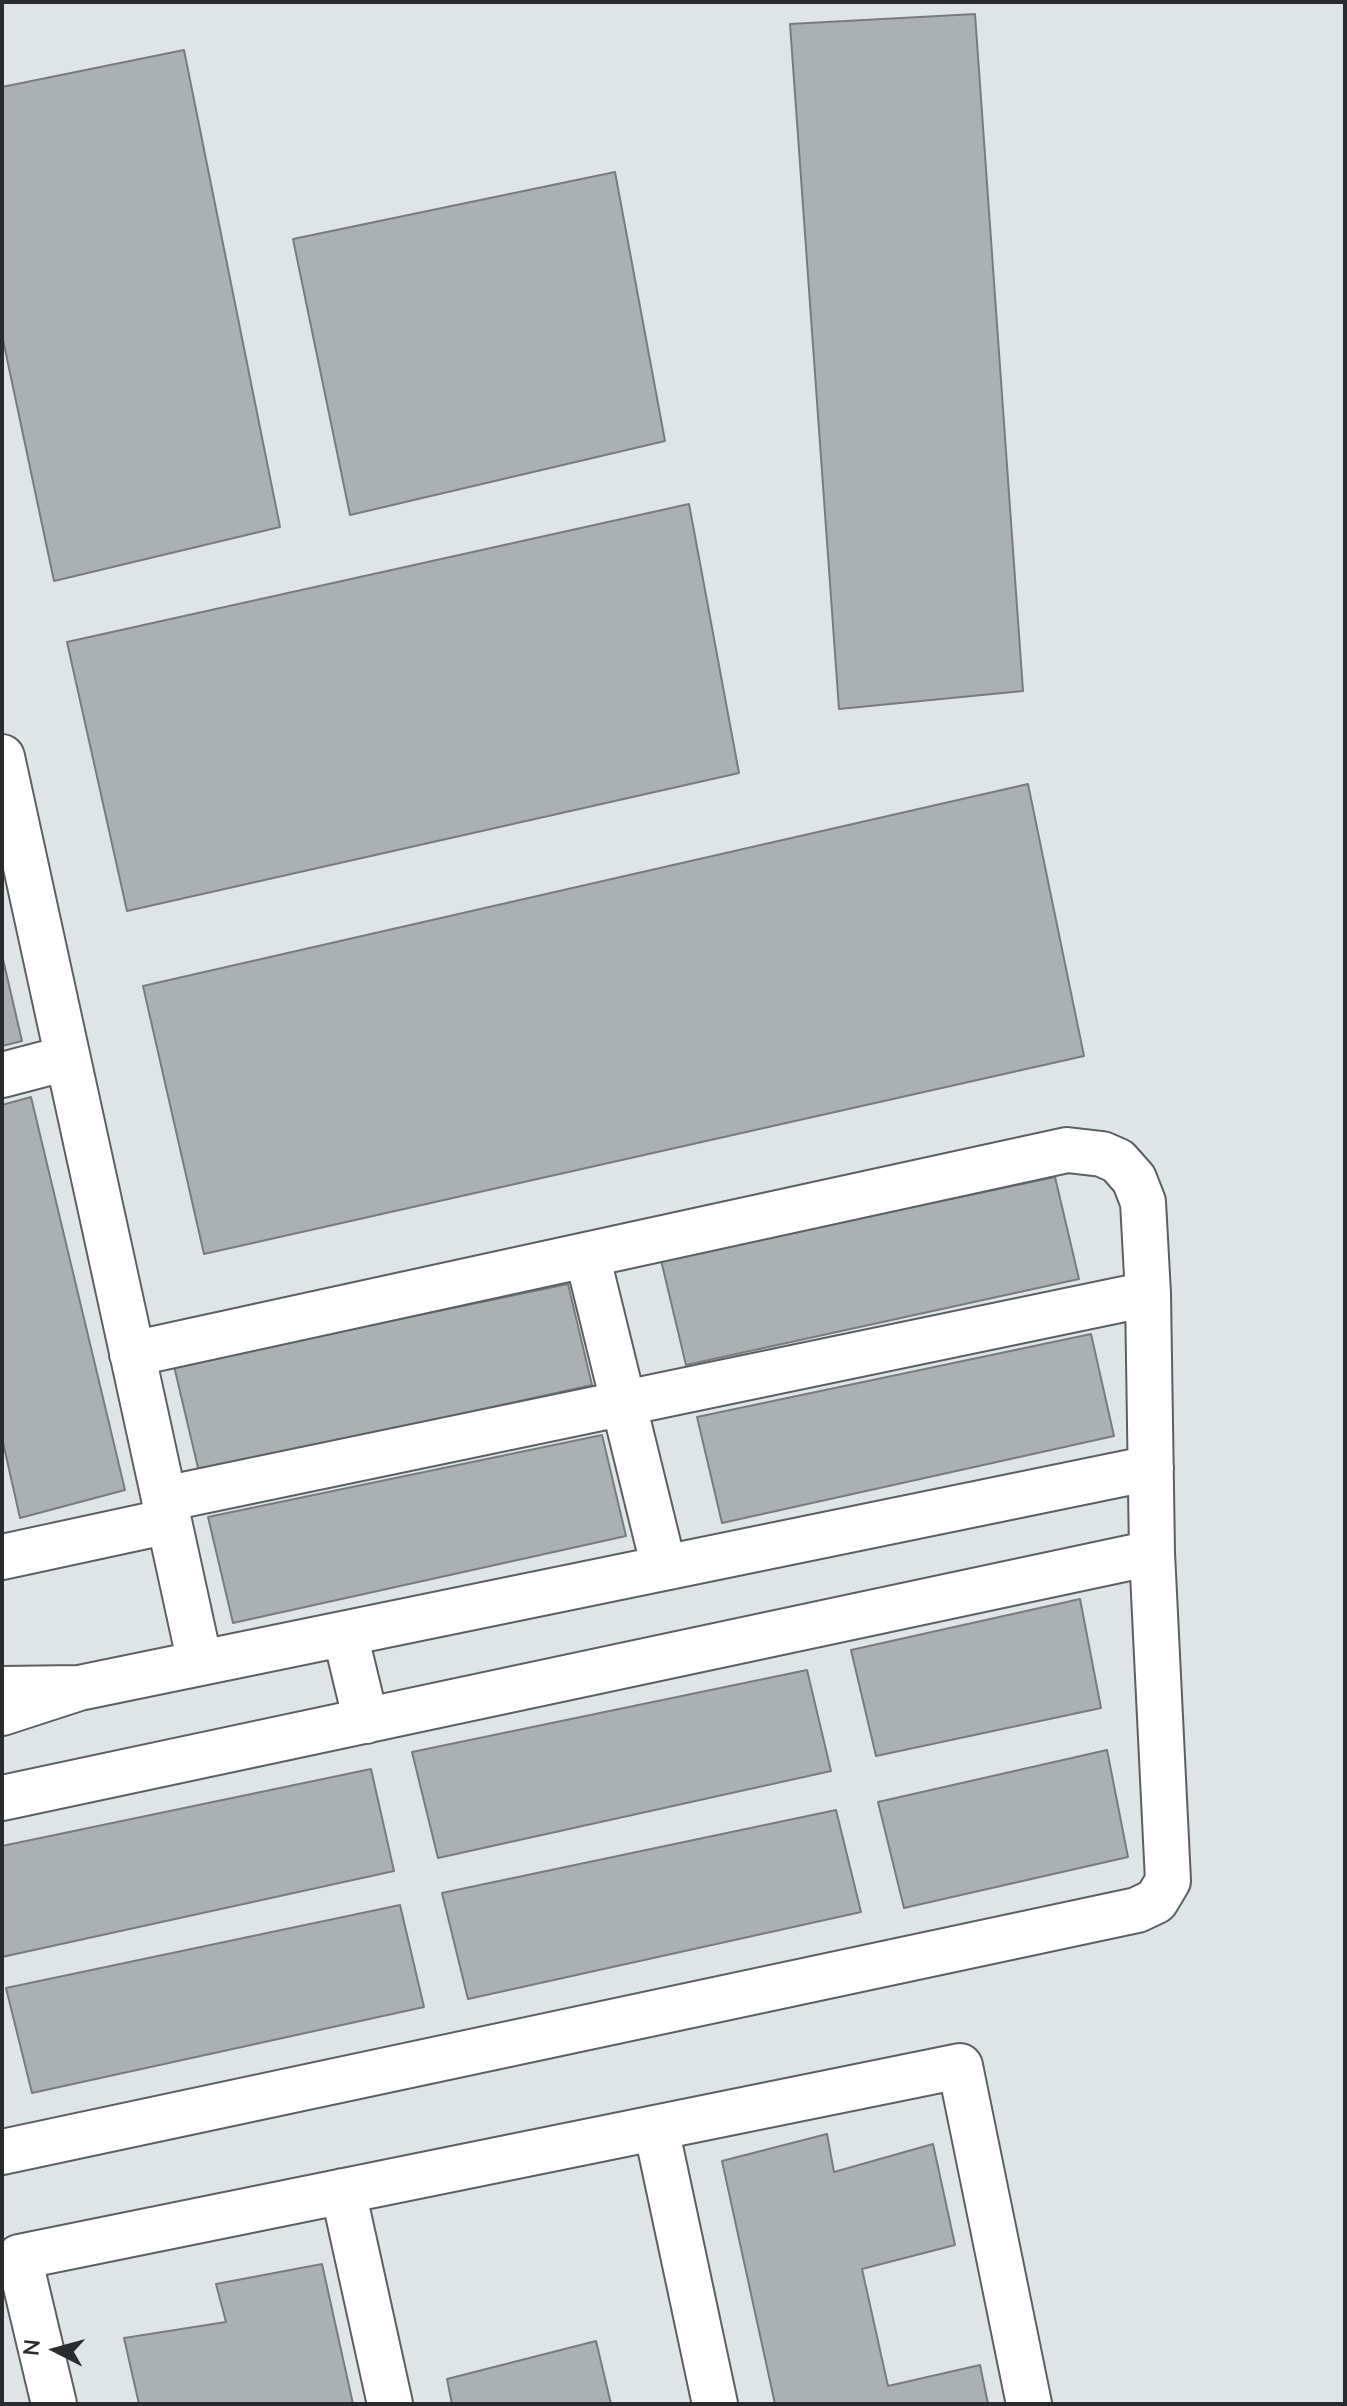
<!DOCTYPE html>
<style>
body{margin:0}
#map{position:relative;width:1347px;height:2406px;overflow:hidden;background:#dfe4e7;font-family:"Nunito Sans",sans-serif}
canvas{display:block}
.frame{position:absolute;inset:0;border:4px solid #292b2c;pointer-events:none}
.north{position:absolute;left:16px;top:2310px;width:80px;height:80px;-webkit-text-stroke:6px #fff;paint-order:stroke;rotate:276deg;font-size:22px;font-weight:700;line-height:32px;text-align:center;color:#292b2c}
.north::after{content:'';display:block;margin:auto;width:28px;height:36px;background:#292b2c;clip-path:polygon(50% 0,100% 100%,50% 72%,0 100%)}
</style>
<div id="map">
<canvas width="1347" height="2406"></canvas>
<div class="frame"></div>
<div class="north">N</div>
</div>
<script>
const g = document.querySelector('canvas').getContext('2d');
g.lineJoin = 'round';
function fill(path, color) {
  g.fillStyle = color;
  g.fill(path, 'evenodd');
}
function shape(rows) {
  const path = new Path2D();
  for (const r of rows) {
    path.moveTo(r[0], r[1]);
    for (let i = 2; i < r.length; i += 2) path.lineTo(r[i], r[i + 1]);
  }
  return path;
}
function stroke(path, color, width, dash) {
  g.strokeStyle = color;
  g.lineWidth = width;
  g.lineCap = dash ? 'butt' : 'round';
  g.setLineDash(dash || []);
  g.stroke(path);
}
const building = shape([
 [975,14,1023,691,839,709,790,24,975,14],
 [184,50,280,527,54,581,2,335,2,87,184,50],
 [615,172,665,441,350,515,293,239,615,172],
 [689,504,739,773,127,911,67,642,689,504],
 [1028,784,1084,1056,204,1254,143,986,1028,784],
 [2,955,22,1041,2,1046,2,955],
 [31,1097,125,1490,20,1518,2,1438,2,1105,31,1097],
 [1055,1177,1079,1279,686,1365,661,1260,1055,1177],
 [568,1284,592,1385,199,1472,174,1366,568,1284],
 [1091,1334,1114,1436,722,1523,697,1417,1091,1334],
 [602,1435,626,1536,233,1623,208,1517,602,1435],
 [1080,1599,1101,1708,876,1756,851,1650,1080,1599],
 [807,1670,831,1771,438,1858,412,1752,807,1670],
 [1107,1750,1128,1857,904,1908,878,1802,1107,1750],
 [371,1769,394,1871,2,1957,2,1846,371,1769],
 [836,1810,861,1912,468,1999,442,1893,836,1810],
 [400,1905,424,2007,32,2093,6,1988,400,1905],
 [827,2134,834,2172,933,2144,955,2245,862,2269,888,2386,980,2365,988,2404,775,2404,722,2161,827,2134],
 [322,2264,353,2404,139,2404,124,2338,226,2322,216,2284,322,2264],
 [596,2341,611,2404,452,2404,447,2379,596,2341]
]);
const minor = shape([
 [2,757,200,1663],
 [2,1075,67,1058],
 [587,1255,664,1568],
 [132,1354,1067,1150,1102,1154,1118,1161,1134,1179,1143,1202,1148,1294,1152,1553],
 [164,1499,1148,1294],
 [2,1557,169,1521],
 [345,1634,366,1721],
 [79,1688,1151,1468],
 [2,1689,79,1688,2,1713],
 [2,1798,1152,1553,1168,1881,1156,1901,1137,1910,2,2152],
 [656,2128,715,2404],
 [343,2191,390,2404],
 [54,2404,19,2257,960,2066,1029,2404]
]);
fill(building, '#abb0b3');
stroke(building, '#787c7f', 2);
stroke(minor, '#5c6063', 48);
stroke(minor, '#fff', 44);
</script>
